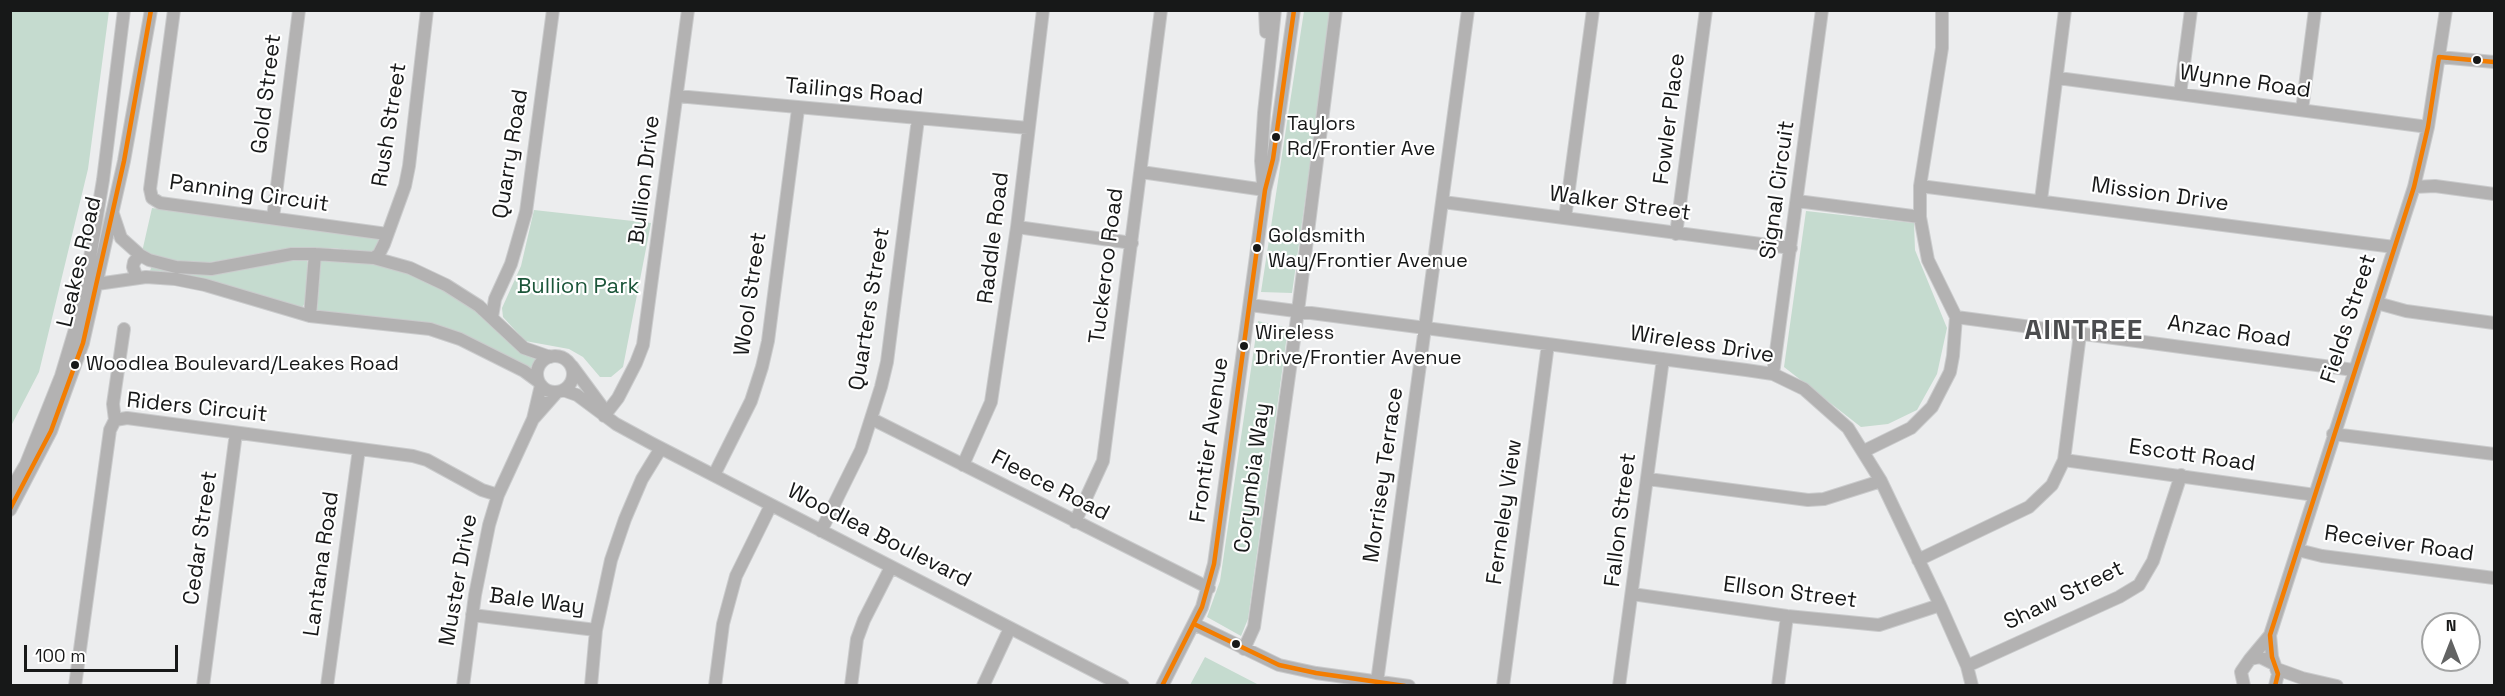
<!DOCTYPE html>
<style>
body{margin:0}
#map{position:relative;width:2505px;height:696px;overflow:hidden;background:#ecedee;font-family:"Space Grotesk",sans-serif}
canvas{display:block}
.frame{position:absolute;inset:0;border:12px solid #171818;pointer-events:none}
.north{position:absolute;left:2421px;top:612px;width:60px;height:60px;box-sizing:border-box;background:#fff;border:2px solid #a2a3a3;border-radius:50%;rotate:0deg;font-size:16px;font-weight:700;line-height:24px;text-align:center;color:#171818}
.north::after{content:'';display:block;margin:auto;width:21px;height:27px;background:#626363;clip-path:polygon(50% 0,100% 100%,50% 72%,0 100%)}
.scale{position:absolute;left:24px;top:645px;width:154px;height:27px;box-sizing:border-box;border:3px solid #171818;border-top:0;padding-left:8px;font-size:18px;line-height:21px;white-space:nowrap;color:#171818;-webkit-text-stroke:4px #fff;paint-order:stroke}
</style>
<div id="map">
<canvas width="2505" height="696"></canvas>
<div class="frame"></div>
<div class="north">N</div>
<div class="scale">100 m</div>
</div>
<script>
const g = document.querySelector('canvas').getContext('2d');
g.lineJoin = 'round';
function fill(path, color) {
  g.fillStyle = color;
  g.fill(path, 'evenodd');
}
function shape(rows) {
  const path = new Path2D();
  for (const r of rows) {
    if (r.length === 3) {
      path.moveTo(r[0] + r[2], r[1]);
      path.arc(r[0], r[1], r[2], 0, 2 * Math.PI);
      continue;
    }
    path.moveTo(r[0], r[1]);
    for (let i = 2; i < r.length; i += 2) path.lineTo(r[i], r[i + 1]);
  }
  return path;
}
function stroke(path, color, width, dash) {
  g.strokeStyle = color;
  g.lineWidth = width;
  g.lineCap = dash ? 'butt' : 'round';
  g.setLineDash(dash || []);
  g.stroke(path);
}
function write(font, color, halo, rows, align = 'center') {
  g.font = font + ' "Space Grotesk",sans-serif';
  g.lineWidth = 4.5;
  g.setLineDash([]);
  g.textBaseline = 'middle';
  g.strokeStyle = halo;
  g.fillStyle = color;
  for (const [text, x, y, turn = 0] of rows) {
    g.save();
    g.translate(x, y);
    g.rotate((+turn || 0) * Math.PI / 180);
    g.textAlign = isNaN(turn) ? turn : align;
    if (halo) g.strokeText(text, 0, 0);
    g.fillText(text, 0, 0);
    g.restore();
  }
}
const green = shape([
 [11,10,109,11,88,169,39,372,11,426],
 [1304,11,1332,11,1292,293,1261,292],
 [152,208,381,238,373,253,333,248,293,249,211,262,177,262,142,252],
 [534,210,651,223,623,367,611,377,600,377,583,357,569,349,525,341,503,317,502,308,521,266],
 [1806,211,1914,223,1915,250,1947,328,1937,374,1917,410,1888,424,1861,427,1784,367],
 [303,258,307,260,308,267,305,303,301,309,150,271,152,265,165,269],
 [321,258,347,258,409,271,443,289,484,317,520,353,536,359,530,369,460,335,317,311],
 [1258,321,1288,328,1248,619,1241,636,1207,617,1220,581],
 [1205,657,1259,685,1190,685]
]);
const minor = shape([
 [174,10,150,189,152,198,160,203,387,234],
 [1265,10,1266,32],
 [2439,57,2494,62],
 [2058,78,2428,127],
 [2180,94,2191,10],
 [677,96,1028,128],
 [2302,110,2315,10],
 [1141,172,1265,190],
 [1263,183,1261,161,1264,113,1275,10],
 [1920,186,2394,247],
 [2414,187,2435,186,2494,194],
 [2041,200,2065,10],
 [1797,201,1920,217],
 [1443,202,1791,248],
 [113,214,121,238,140,255,149,260,176,267,211,269,292,254,315,254,374,258,410,268,446,285,479,306,524,348,550,357],
 [273,218,299,10],
 [1565,218,1593,10],
 [1017,227,1132,243],
 [1676,234,1706,10],
 [374,258,379,254,384,244,405,186,409,166,427,10],
 [137,278,133,267,134,262,140,255],
 [97,284,146,277,175,279,205,285,310,316,430,329,460,339,524,371,539,382],
 [2377,303,2406,311,2494,323],
 [1250,305,1746,370,1773,374,1804,389,1848,428,1881,481,1940,605,1967,666,1972,686],
 [310,316,315,254],
 [492,317,495,299,511,264,526,212,553,10],
 [1956,317,2354,370],
 [555,374,18],
 [572,366,603,408],
 [1773,374,1822,10],
 [563,390,577,395,616,424,651,443,1123,686],
 [604,416,618,398,636,363,643,345,688,10],
 [534,418,557,392],
 [872,419,1209,588],
 [115,420,113,404,124,329],
 [2333,434,2494,454],
 [1864,451,1911,428,1932,407,1950,372,1953,356,1956,317,1928,260,1920,217,1920,186,1942,48,1942,10],
 [2064,460,2315,495],
 [963,465,991,402,1017,227,1043,10],
 [714,475,751,401,762,367,768,341,798,109],
 [1648,479,1808,500,1824,499,1881,481],
 [10,491,26,464,61,376,82,306,103,180,124,10],
 [10,510,51,431,83,343,124,161,151,10],
 [1075,522,1103,461,1161,10],
 [821,531,861,450,881,387,887,362,918,119],
 [2298,550,2322,556,2494,578],
 [1918,560,2029,507,2052,485,2064,460,2080,334],
 [1632,594,1787,616,1879,625,1940,605],
 [472,615,596,630],
 [1194,624,1279,665,1316,673,1409,686],
 [2270,635,2272,657,2278,674,2275,686],
 [1244,649,1254,627,1298,311,1336,10],
 [2250,659,2270,635,2414,187,2428,127,2446,10],
 [1967,666,2119,597,2139,585,2153,561,2181,475],
 [2277,669,2302,678,2337,686],
 [1377,682,1468,10],
 [75,686,110,430,115,420,127,418,413,456,427,460,482,490,498,495],
 [203,686,236,433],
 [327,686,359,449],
 [463,686,475,595,489,525,498,495,533,419,541,385],
 [591,686,596,630,611,560,625,519,642,479,661,448],
 [715,686,723,624,736,576,771,505],
 [851,686,857,639,864,620,891,567],
 [983,686,1010,628],
 [1162,686,1202,607,1214,564,1265,190,1273,159,1294,10],
 [1503,686,1548,344],
 [1619,686,1663,359],
 [1778,686,1787,616],
 [2244,686,2241,672,2250,659,2260,657,2274,664]
]);
const bus1 = shape([
 [10,509,51,431,83,343,124,161,151,10],
 [1194,624,1279,665,1316,673,1405,686],
 [1162,686,1202,607,1214,564,1265,190,1273,159,1294,10],
 [2275,686,2278,674,2272,657,2270,635,2414,187,2428,127,2439,57,2494,62]
]);
const markers = [
 [2477,60,5,"#171818"],
 [1276,137,5,"#171818"],
 [1257,248,5,"#171818"],
 [1244,346,5,"#171818"],
 [75,365,5,"#171818"],
 [1236,644,5,"#171818"]
];
const busNames = [
 ["Taylors",1287,125],
 ["Rd/Frontier Ave",1287,150],
 ["Goldsmith",1268,237],
 ["Way/Frontier Avenue",1268,262],
 ["Wireless",1255,334],
 ["Drive/Frontier Avenue",1255,359],
 ["Woodlea Boulevard/Leakes Road",86,365]
];
const streetNames = [
 ["Wynne Road",2245,82,8],
 ["Tailings Road",854,92,5],
 ["Gold Street",267,94,-83],
 ["Fowler Place",1670,119,-83],
 ["Rush Street",390,125,-81],
 ["Quarry Road",511,154,-81],
 ["Bullion Drive",645,180,-83],
 ["Signal Circuit",1778,190,-82],
 ["Panning Circuit",249,194,8],
 ["Mission Drive",2160,195,8],
 ["Walker Street",1620,204,8],
 ["Raddle Road",994,238,-83],
 ["Leakes Road",80,262,-77],
 ["Tuckeroo Road",1107,266,-83],
 ["Wool Street",751,294,-82],
 ["Quarters Street",870,309,-81],
 ["Fields Street",2349,319,-72],
 ["Anzac Road",2229,332,8],
 ["Wireless Drive",1702,345,9],
 ["Riders Circuit",197,408,6],
 ["Frontier Avenue",1210,440,-82],
 ["Escott Road",2192,456,8],
 ["Morrisey Terrace",1384,475,-82],
 ["Corymbia Way",1253,478,-82],
 ["Fleece Road",1050,486,27],
 ["Ferneley View",1505,512,-82],
 ["Fallon Street",1621,520,-83],
 ["Woodlea Boulevard",879,536,27],
 ["Cedar Street",201,538,-82],
 ["Receiver Road",2399,544,8],
 ["Lantana Road",322,564,-82],
 ["Muster Drive",459,580,-80],
 ["Ellson Street",1790,593,7],
 ["Shaw Street",2064,596,-26],
 ["Bale Way",537,602,7]
];
const parkNames = [
 ["Bullion Park",578,287]
];
const districtNames = [
 ["AINTREE",2084,331]
];
fill(green, '#c5dbcf');
stroke(minor, '#cacbcc', 14);
stroke(minor, '#b3b2b2', 12);
stroke(bus1, '#f37d01', 4.5);
for (const [x, y, r, color] of markers) {
  const dot = new Path2D();
  dot.arc(x, y, r, 0, 2 * Math.PI);
  g.fillStyle = color;
  g.fill(dot);
  stroke(dot, '#fff', 2);
}
write('20px', '#171818', '#fff', busNames, 'left');
write('22px', '#171818', '#fff', streetNames);
write('22px', '#1c563a', '#fff', parkNames);
g.letterSpacing = '1.5px';
write('bold 28px', '#4b4c4e', '#fff', districtNames);
g.letterSpacing = '0px';
</script>
